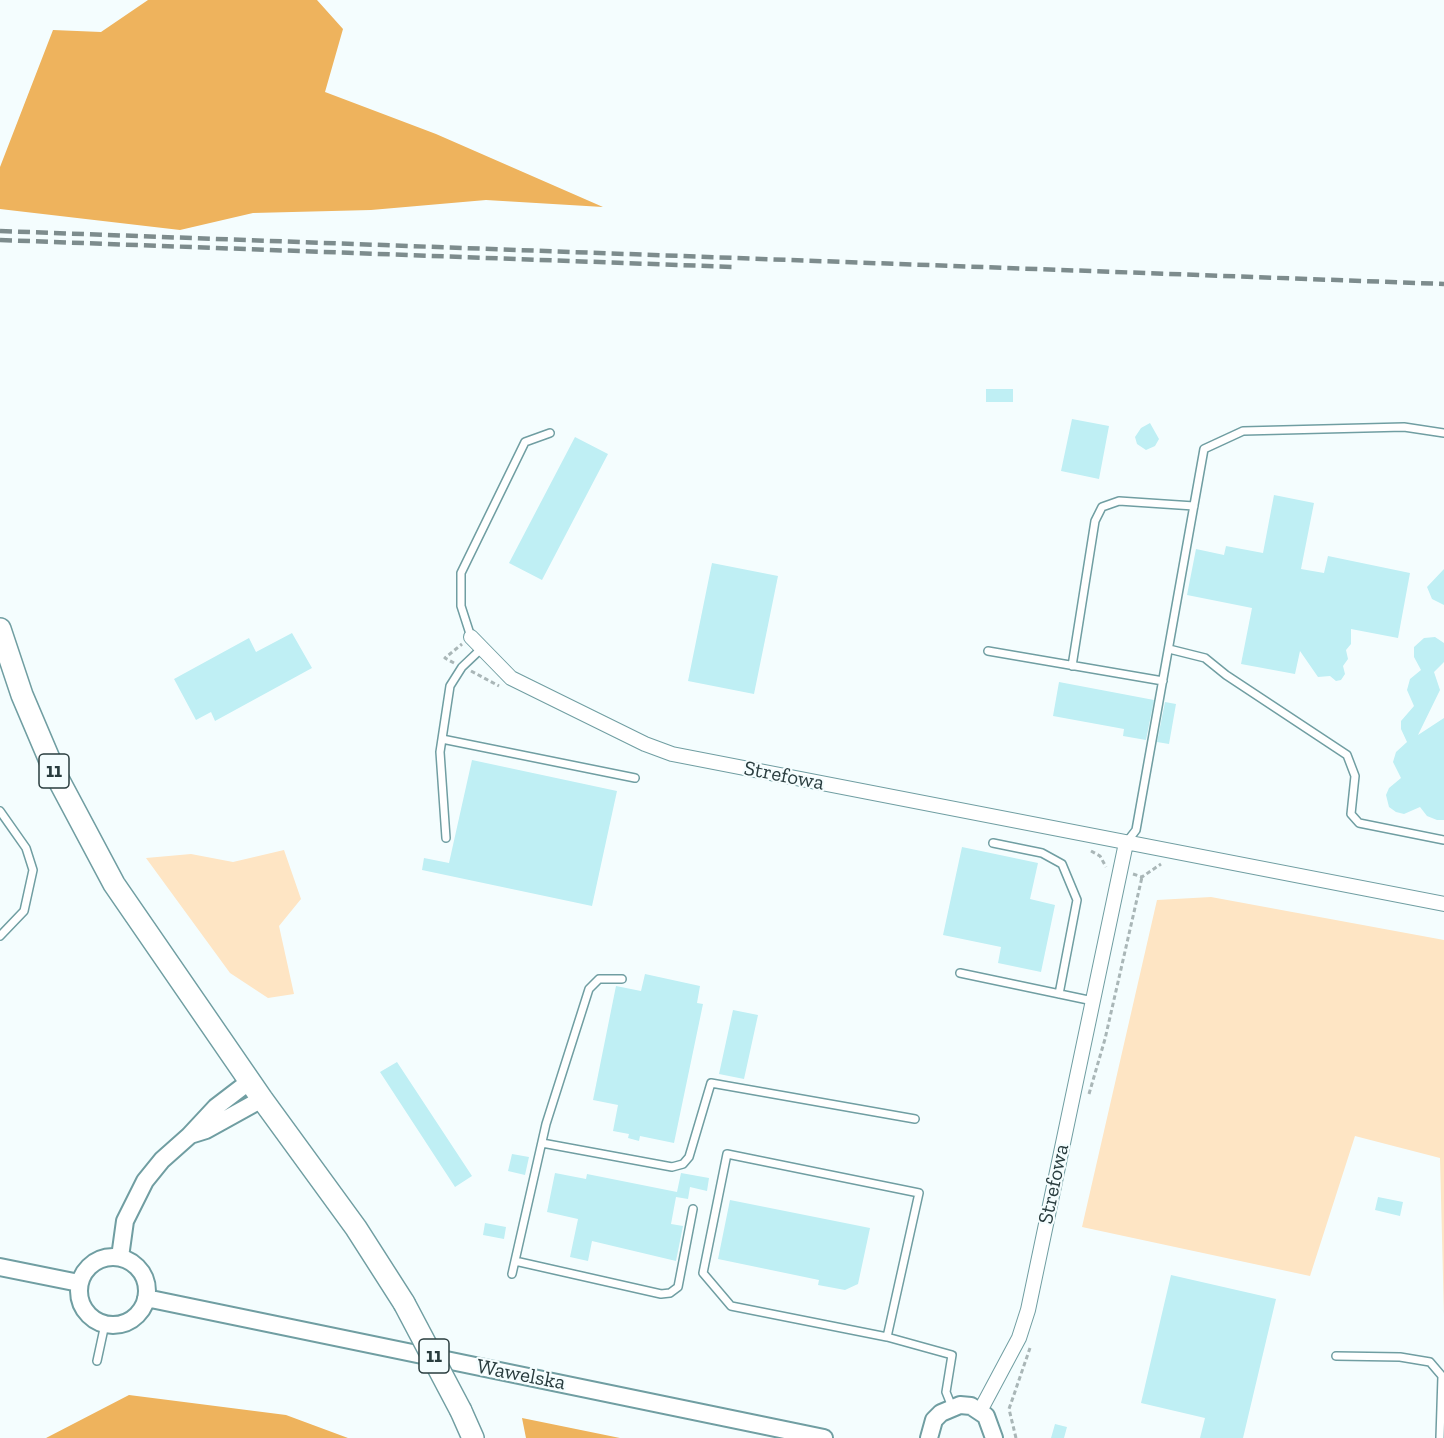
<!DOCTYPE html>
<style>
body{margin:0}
canvas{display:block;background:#f4fdfe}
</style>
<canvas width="1444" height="1438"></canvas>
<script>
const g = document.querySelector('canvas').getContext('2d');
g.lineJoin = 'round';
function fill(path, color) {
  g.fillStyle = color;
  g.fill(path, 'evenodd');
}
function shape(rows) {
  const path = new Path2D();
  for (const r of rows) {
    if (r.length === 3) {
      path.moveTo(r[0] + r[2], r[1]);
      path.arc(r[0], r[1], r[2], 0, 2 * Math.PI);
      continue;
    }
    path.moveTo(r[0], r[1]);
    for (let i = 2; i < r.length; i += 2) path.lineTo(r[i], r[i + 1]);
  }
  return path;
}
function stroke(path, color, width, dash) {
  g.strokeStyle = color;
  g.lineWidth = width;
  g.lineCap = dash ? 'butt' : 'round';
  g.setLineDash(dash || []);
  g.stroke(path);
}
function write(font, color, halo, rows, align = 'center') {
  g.font = font + ' "Zilla Slab",serif';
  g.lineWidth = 4.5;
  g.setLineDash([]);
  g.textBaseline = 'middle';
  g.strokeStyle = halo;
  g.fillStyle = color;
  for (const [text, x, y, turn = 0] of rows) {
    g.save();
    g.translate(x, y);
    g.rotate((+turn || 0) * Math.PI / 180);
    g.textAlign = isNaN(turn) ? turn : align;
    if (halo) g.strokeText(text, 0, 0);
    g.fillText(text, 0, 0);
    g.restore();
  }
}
const green = shape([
 [284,850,301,899,279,926,294,994,268,998,230,973,146,858,191,854,233,862],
 [1211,897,1444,940,1444,1317,1440,1158,1355,1136,1310,1276,1082,1227,1157,900]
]);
const forest = shape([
 [148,0,317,0,343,29,325,92,436,134,603,207,486,200,371,210,253,213,180,230,0,209,0,167,53,30,101,32],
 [129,1395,286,1415,348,1438,46,1438],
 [522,1418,620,1438,526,1438]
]);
const building = shape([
 [986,389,1013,389,1013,402,986,402],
 [1072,419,1109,426,1099,479,1061,471],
 [1150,423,1159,439,1155,446,1146,450,1137,444,1135,437,1141,428],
 [575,437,608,454,542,580,509,563],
 [1274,495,1314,503,1301,569,1324,573,1328,556,1410,573,1398,638,1351,629,1351,644,1346,650,1348,659,1343,666,1345,674,1341,680,1336,681,1330,676,1318,677,1300,651,1295,674,1241,664,1252,608,1187,595,1196,549,1224,555,1226,546,1263,553],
 [712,563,778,576,754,694,688,681],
 [1444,569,1444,605,1432,599,1427,587],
 [292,633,312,668,215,721,211,712,196,720,174,679,249,638,256,652],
 [1435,637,1444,643,1444,662,1434,672,1440,690,1418,735,1444,718,1444,820,1437,820,1427,816,1420,807,1404,814,1396,812,1389,807,1386,795,1389,788,1401,778,1393,762,1396,752,1407,742,1401,729,1401,721,1414,706,1407,690,1410,679,1421,670,1414,657,1414,647,1424,638],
 [1059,682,1154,700,1146,740,1123,736,1124,729,1053,716],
 [1165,702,1176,704,1169,744,1157,742],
 [472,760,617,791,592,906,422,870,424,858,449,863],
 [962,847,1038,863,1030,899,1055,905,1041,972,998,963,1001,947,943,935],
 [645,974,700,986,697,1003,703,1004,674,1143,640,1136,639,1141,628,1138,629,1134,613,1131,618,1105,593,1100,616,986,641,991],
 [733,1010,758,1015,744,1079,719,1074],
 [397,1062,472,1176,455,1187,380,1072],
 [512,1154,529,1157,525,1175,508,1171],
 [555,1173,586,1179,587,1174,677,1192,681,1173,709,1178,707,1191,690,1187,688,1199,676,1197,671,1224,683,1226,676,1261,592,1241,588,1261,570,1257,578,1219,547,1212],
 [1378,1197,1403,1202,1400,1216,1375,1210],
 [730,1200,870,1228,858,1284,845,1290,818,1285,819,1280,718,1259],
 [485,1223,506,1227,504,1239,483,1235],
 [1171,1275,1276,1299,1243,1438,1200,1438,1205,1418,1141,1403],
 [1055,1424,1067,1427,1064,1438,1051,1438]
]);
const path = shape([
 [454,663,445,658,462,644],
 [471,671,499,686],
 [1091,851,1100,856,1106,867],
 [1133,874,1142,877,1161,864],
 [1089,1094,1105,1039,1142,877],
 [1016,1438,1009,1409,1030,1348]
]);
const service = shape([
 [471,637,461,606,461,573,525,442,550,433],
 [1169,649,1205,658,1226,675,1347,755,1355,776,1351,814,1359,823,1444,840],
 [988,651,1163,681],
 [1072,666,1095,521,1102,507,1119,501,1194,506],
 [442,739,635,778],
 [0,811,26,848,33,870,24,911,0,936],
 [446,838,440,752,450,686,462,667,482,648],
 [993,843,1042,853,1062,864,1077,900,1059,994],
 [1126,843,1136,830,1204,449,1243,431,1404,427,1444,433],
 [960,973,1093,1001],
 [542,1143,672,1167,683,1164,689,1157,711,1083,915,1119],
 [515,1261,661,1294,670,1293,678,1287,693,1209],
 [512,1274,546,1124,589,989,599,979,622,979],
 [887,1337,919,1193,727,1154,703,1273,731,1306,887,1337,952,1355,946,1392,952,1407],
 [1336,1356,1400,1357,1430,1362,1442,1376,1440,1438],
 [97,1361,105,1324]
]);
const minor = shape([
 [471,637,511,678,645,744,672,754,1444,904],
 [980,1411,1019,1338,1028,1310,1126,843]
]);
const tertiary = shape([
 [190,1135,206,1130,262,1099],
 [113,1291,34],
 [120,1257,125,1221,145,1181,162,1160,189,1136,216,1107,250,1081],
 [0,1267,79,1283],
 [146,1298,824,1438],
 [929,1438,934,1420,941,1413,960,1405,971,1406,986,1416,994,1438]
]);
const trunk = shape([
 [0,629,22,695,56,775,114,884,262,1099,356,1228,404,1303],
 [461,1411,473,1438]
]);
const rail = shape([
 [0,231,1444,284],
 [0,240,733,267]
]);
const trunkBridge = shape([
 [404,1303,461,1411]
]);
const shields = [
 [54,771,30],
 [434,1356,30]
];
const shieldNames = [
 ["11",54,771],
 ["11",434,1356]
];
const streetNames = [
 ["Strefowa",784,776,11],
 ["Strefowa",1054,1184,-78],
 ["Wawelska",521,1375,11]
];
fill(green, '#fee5c4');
fill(forest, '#eeb35d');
fill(building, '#bfeff4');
stroke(service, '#709ea2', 10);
stroke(minor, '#709ea2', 16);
stroke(tertiary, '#709ea2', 20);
stroke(trunk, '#709ea2', 24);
stroke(path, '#a9b6b7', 3, [4.5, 3]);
stroke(service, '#fff', 7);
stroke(minor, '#fff', 14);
stroke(tertiary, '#fff', 16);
stroke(trunk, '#fff', 21);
stroke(rail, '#7d8c8d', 4.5, [12, 6]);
stroke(trunkBridge, '#709ea2', 24, []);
stroke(trunkBridge, '#fff', 21);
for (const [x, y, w] of shields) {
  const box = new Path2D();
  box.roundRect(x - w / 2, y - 17, w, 34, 4.5);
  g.fillStyle = '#f4fdfe';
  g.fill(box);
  stroke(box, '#293c3e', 1.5);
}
write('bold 20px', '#293c3e', null, shieldNames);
write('21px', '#293c3e', '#f4fdfe', streetNames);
</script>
